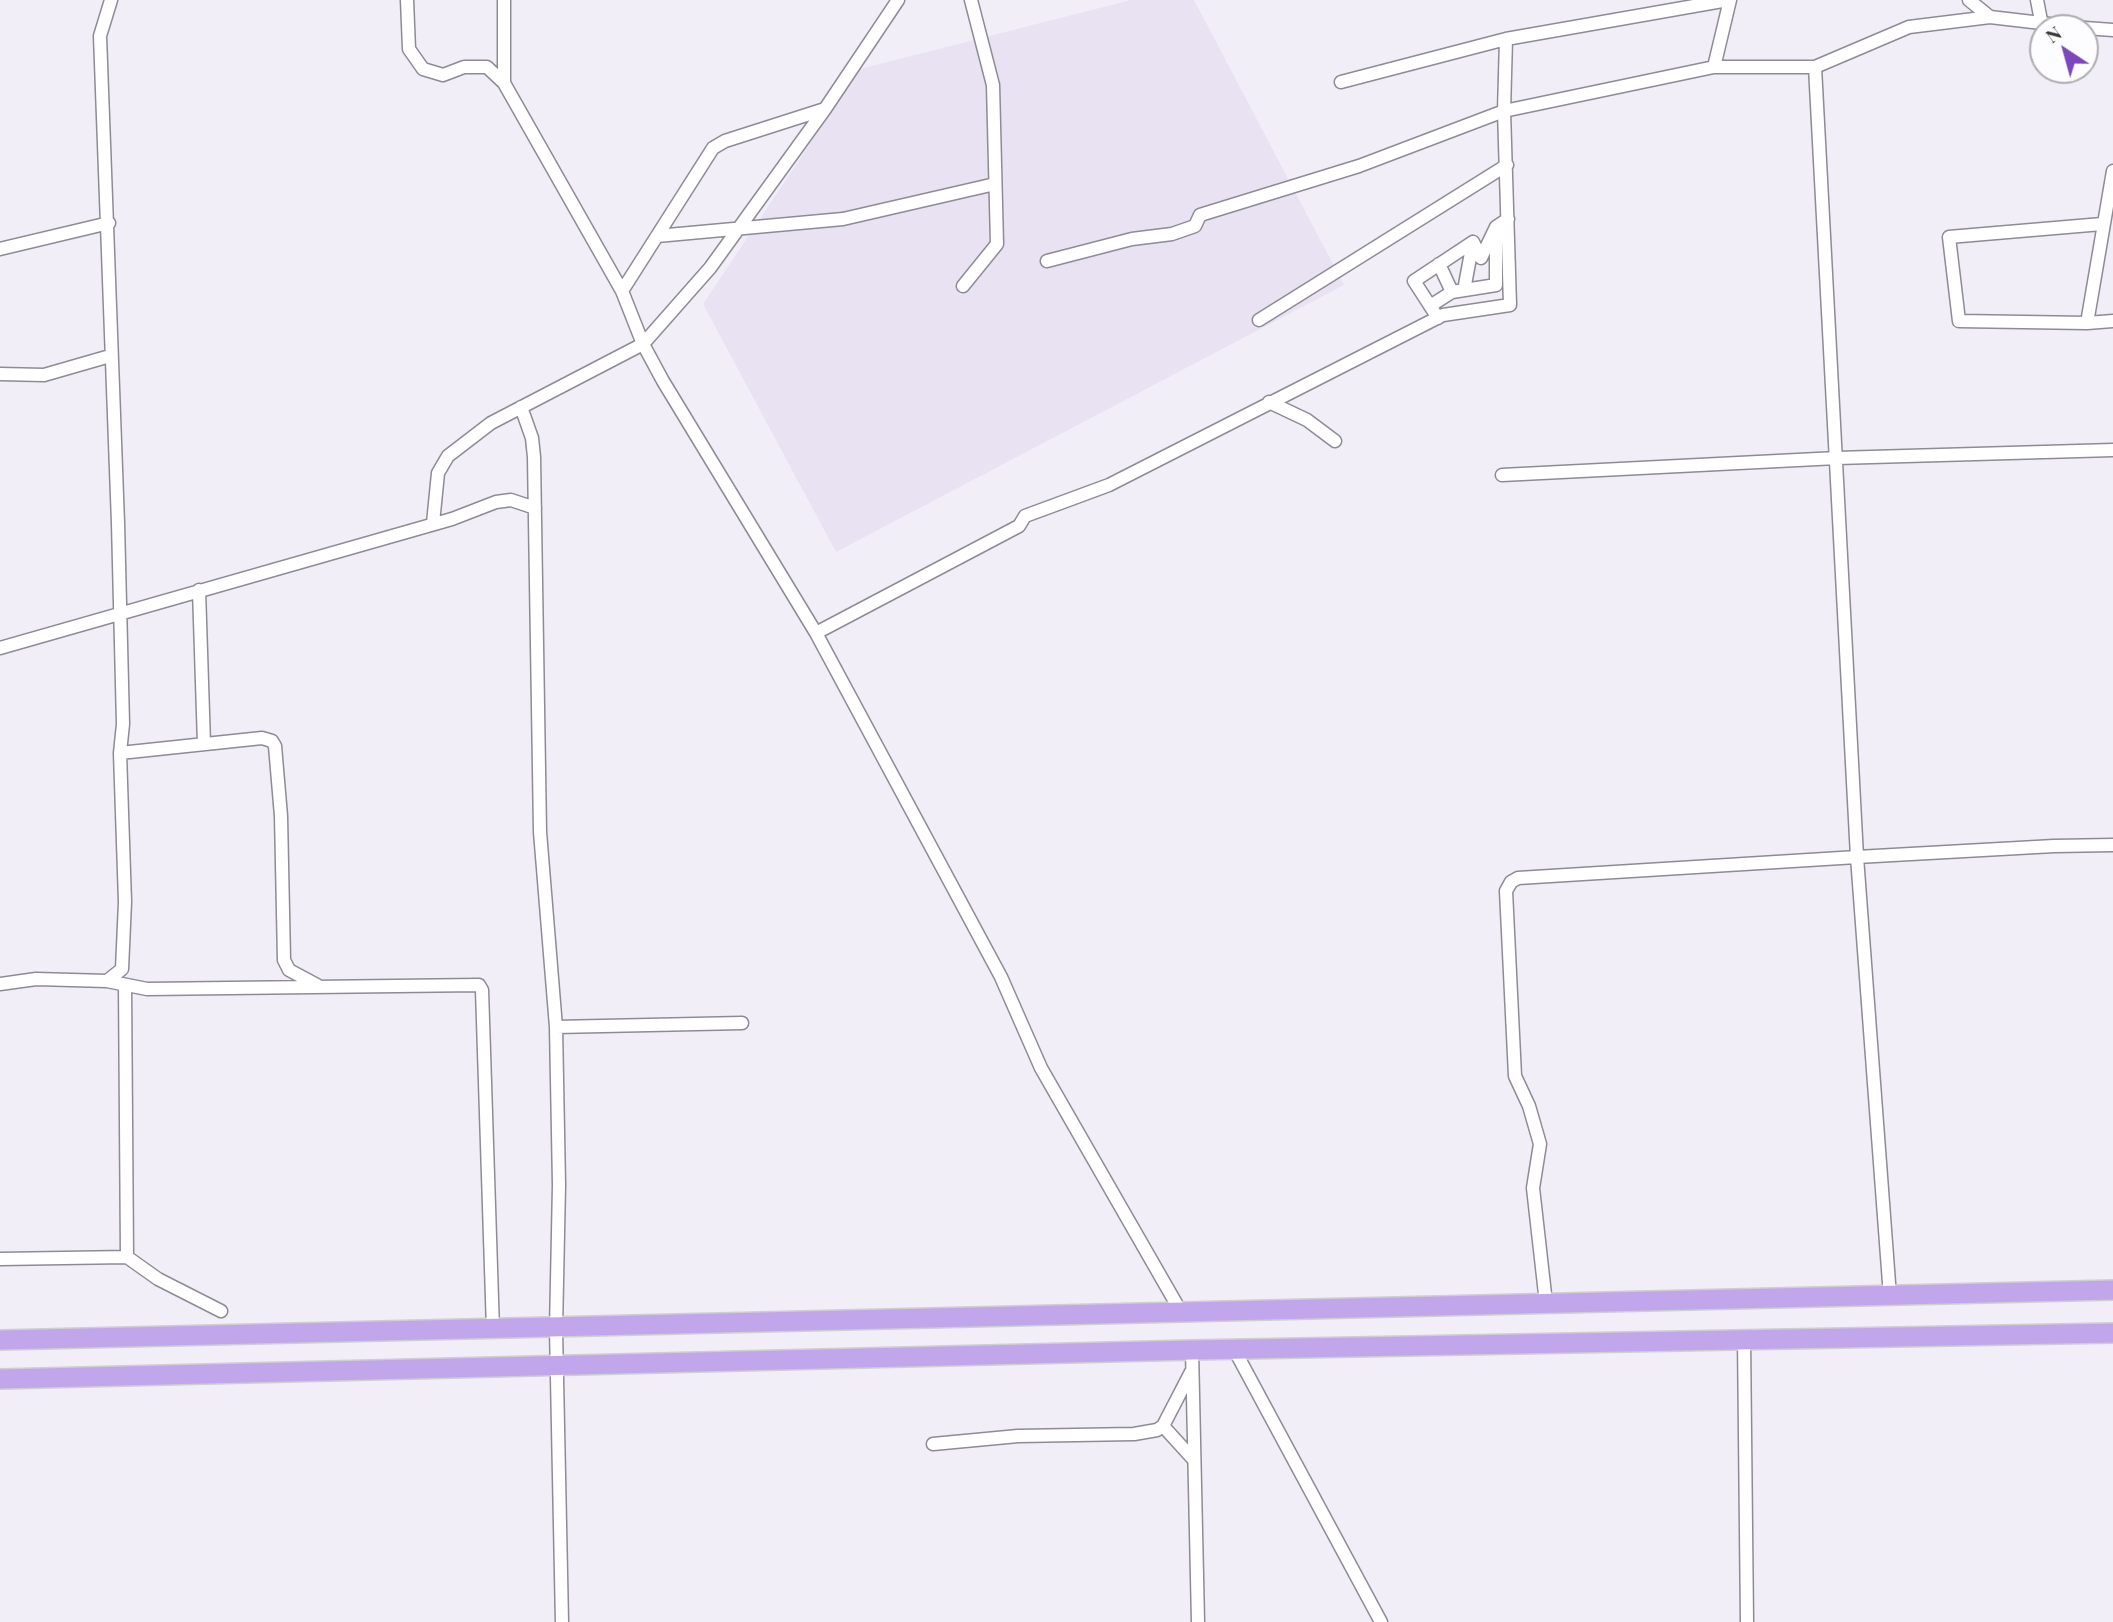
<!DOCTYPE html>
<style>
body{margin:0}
#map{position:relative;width:2113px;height:1622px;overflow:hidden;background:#f1eef8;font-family:"Playfair Display",serif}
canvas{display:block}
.north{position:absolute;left:2029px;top:14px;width:70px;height:70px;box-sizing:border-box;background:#fdfdff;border:2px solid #aeadb0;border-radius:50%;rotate:324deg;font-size:19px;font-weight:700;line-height:28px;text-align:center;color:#37363a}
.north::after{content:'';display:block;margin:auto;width:24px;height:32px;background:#7c46bc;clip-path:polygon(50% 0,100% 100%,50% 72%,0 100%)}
</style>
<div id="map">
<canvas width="2113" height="1622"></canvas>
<div class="north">N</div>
</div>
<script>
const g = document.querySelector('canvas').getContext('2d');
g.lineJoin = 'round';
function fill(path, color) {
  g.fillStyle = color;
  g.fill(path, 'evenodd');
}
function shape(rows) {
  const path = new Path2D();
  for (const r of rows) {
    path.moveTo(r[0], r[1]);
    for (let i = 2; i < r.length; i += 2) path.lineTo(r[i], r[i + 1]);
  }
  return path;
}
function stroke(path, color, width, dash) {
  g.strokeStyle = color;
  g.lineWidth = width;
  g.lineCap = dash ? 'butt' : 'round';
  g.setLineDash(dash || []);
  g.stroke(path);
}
const built = shape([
 [1131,0,1194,0,1344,285,836,552,703,304,860,69]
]);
const minor = shape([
 [407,0,409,49,423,69,443,75,464,67,487,67,504,83,622,291,643,344,663,381,816,633,1001,977,1041,1068,1181,1312],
 [504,0,504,83],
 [1969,0,1990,17,2084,28],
 [2037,0,2042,26],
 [2085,28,2113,30],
 [1714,67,1730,0],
 [1815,67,1857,857,1890,1296],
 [1341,82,1506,39,1728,0],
 [2102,224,1949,237,1959,321,2087,323,2113,171],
 [657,236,843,219,995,184],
 [0,249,109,223],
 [1047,261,1132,239,1172,234,1195,226,1200,215,1359,166,1504,111,1714,67,1815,67,1909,27,1990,17],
 [963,286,997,244,993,85,971,0],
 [1464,290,1473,242],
 [622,291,713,148,725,141,825,109,898,0],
 [1452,292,1496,285,1496,232],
 [1430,306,1452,292,1439,264],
 [1438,318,1414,281,1473,242,1481,258,1496,227,1508,219],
 [1259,320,1507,165],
 [2087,323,2113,321],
 [0,374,44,375,110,356],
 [1269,402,1307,420,1335,441],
 [521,407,532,438,534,457,540,832,556,1027,559,1185,556,1329,562,1622],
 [1502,475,1837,458,2113,450],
 [433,523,438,473,448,456,491,423,643,344,710,268,825,109],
 [199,590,204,744],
 [816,633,1019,526,1025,516,1109,485,1443,315,1510,305,1504,111,1506,39],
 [0,648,452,519,496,502,511,500,535,508],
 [120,753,262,738,272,741,275,746,281,816,284,960,289,970,317,985],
 [107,981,122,969,125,902,120,753,123,724,118,523,100,36,111,0],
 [0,984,36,979,107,981,147,989,479,985,482,990,493,1330],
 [125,985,127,1257],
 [556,1027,742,1023],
 [0,1259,127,1257,158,1279,221,1311],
 [1546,1303,1533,1188,1540,1144,1529,1106,1515,1076,1506,891,1511,882,1518,878,1857,857,2054,846,2113,845],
 [1744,1339,1747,1622],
 [1234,1349,1381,1622],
 [1192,1350,1198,1622],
 [1163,1426,1194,1460],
 [933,1444,1018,1436,1134,1434,1157,1430,1163,1426,1191,1372]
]);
const trunk = shape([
 [0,1340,2113,1290],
 [0,1379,1192,1350,2113,1333]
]);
fill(built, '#e8e2f3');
stroke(minor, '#8e8b94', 15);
stroke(trunk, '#cfcfd0', 22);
stroke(minor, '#fff', 12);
stroke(trunk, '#c2a6ec', 19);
</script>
